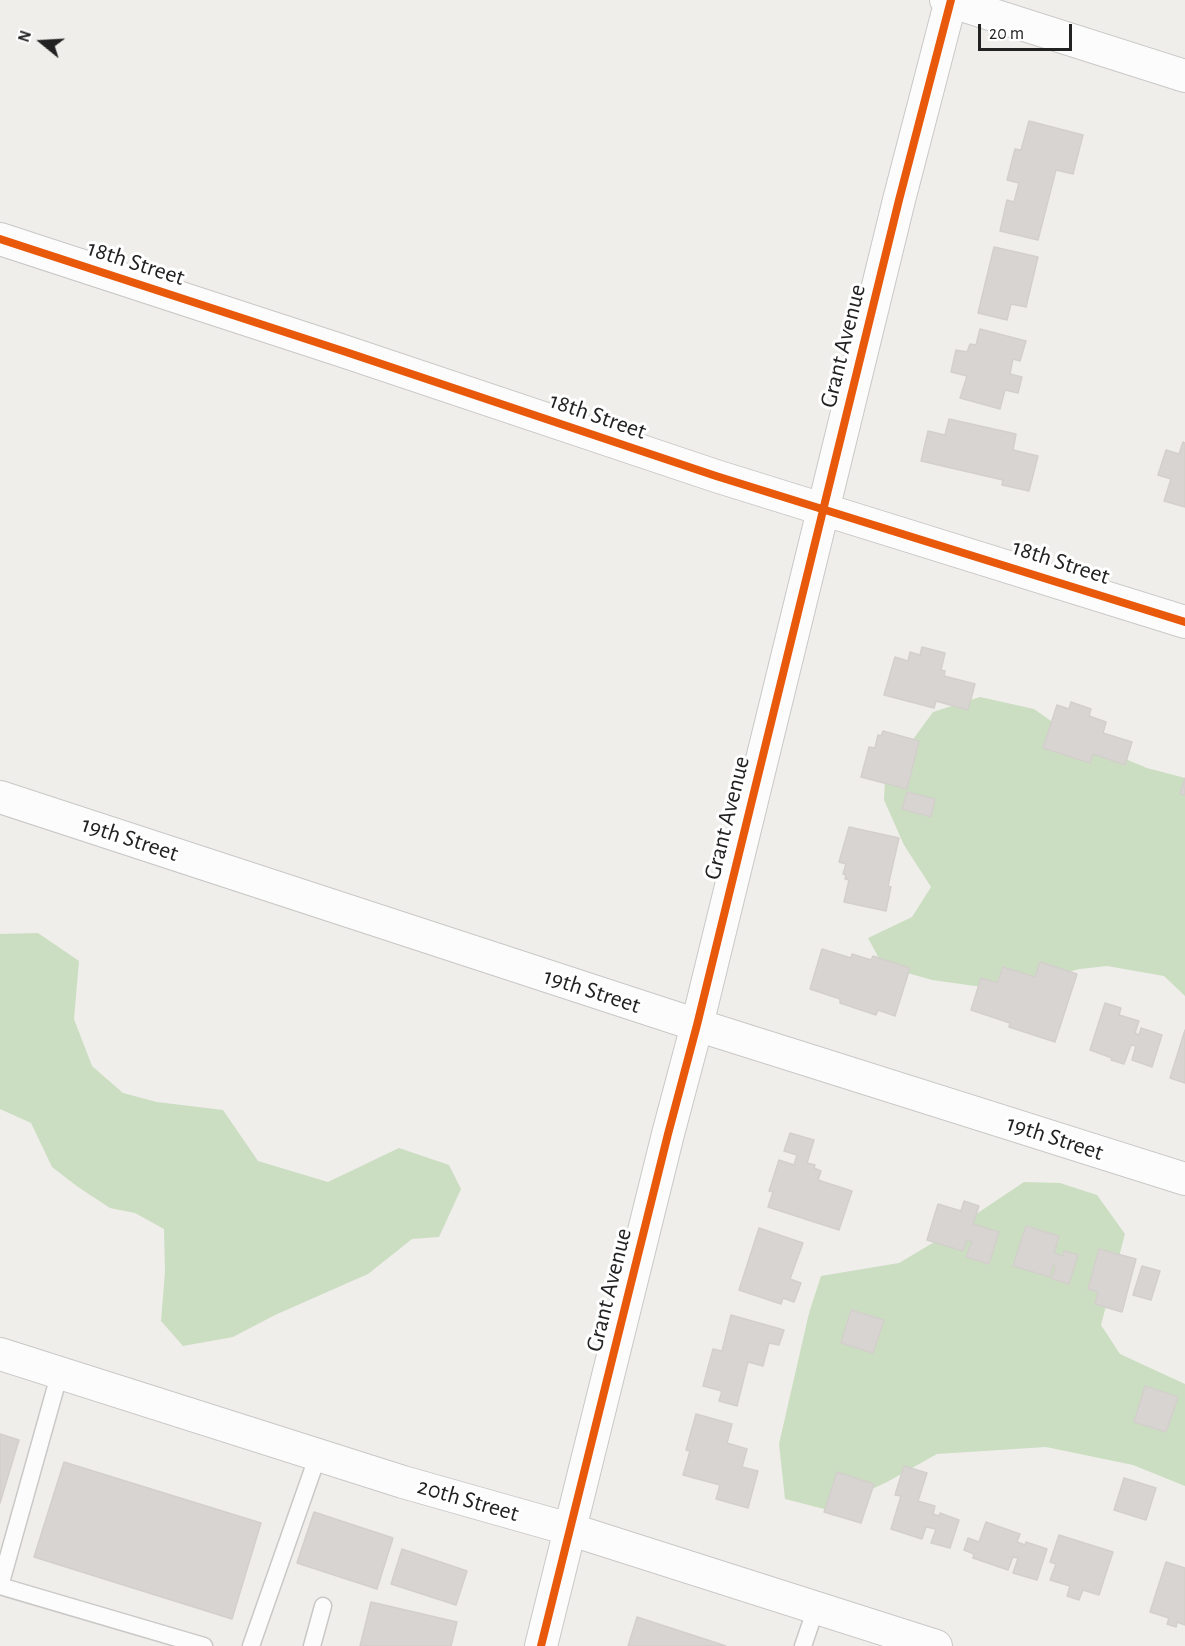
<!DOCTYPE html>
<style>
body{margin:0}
#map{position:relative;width:1185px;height:1646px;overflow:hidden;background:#f0eeeb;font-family:"Alegreya Sans",sans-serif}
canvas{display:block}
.north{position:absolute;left:12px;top:12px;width:60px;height:60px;-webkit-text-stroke:4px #fff;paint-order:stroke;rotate:288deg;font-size:16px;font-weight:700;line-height:24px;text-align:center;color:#222}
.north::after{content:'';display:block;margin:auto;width:21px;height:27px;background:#222;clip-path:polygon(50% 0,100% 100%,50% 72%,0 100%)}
.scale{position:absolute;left:978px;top:24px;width:94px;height:27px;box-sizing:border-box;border:3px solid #222;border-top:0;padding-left:8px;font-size:18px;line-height:21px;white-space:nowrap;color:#222;-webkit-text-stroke:4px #fff;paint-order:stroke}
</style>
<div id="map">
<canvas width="1185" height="1646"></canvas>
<div class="north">N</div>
<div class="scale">20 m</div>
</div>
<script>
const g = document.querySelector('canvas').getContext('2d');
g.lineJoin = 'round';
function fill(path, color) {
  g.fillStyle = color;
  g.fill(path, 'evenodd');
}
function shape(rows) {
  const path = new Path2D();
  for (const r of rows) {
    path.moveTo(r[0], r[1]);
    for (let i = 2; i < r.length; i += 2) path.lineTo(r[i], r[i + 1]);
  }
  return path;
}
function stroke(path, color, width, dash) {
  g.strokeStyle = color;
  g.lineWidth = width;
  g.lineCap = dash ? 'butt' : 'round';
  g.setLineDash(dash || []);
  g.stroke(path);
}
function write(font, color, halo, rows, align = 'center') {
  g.font = font + ' "Alegreya Sans",sans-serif';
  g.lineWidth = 6;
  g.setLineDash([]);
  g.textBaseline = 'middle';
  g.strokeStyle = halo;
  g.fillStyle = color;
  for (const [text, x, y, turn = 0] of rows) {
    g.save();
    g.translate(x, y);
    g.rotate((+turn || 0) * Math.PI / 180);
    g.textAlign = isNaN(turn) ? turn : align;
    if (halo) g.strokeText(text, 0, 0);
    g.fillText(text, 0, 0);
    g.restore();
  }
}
const forest = shape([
 [980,697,1034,709,1075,738,1147,768,1185,778,1185,996,1164,976,1107,966,1080,969,997,989,932,980,883,966,868,938,912,917,931,887,904,845,884,800,885,778,933,712],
 [38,933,79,961,74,1019,92,1066,123,1093,157,1102,223,1110,258,1161,328,1182,399,1148,449,1165,461,1189,439,1237,412,1239,368,1274,275,1315,233,1337,183,1346,161,1321,165,1272,164,1229,135,1213,110,1208,78,1187,52,1167,31,1123,0,1109,0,934],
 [1024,1182,1060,1183,1097,1195,1125,1234,1101,1325,1120,1354,1185,1384,1185,1486,1133,1465,1046,1447,937,1454,887,1482,828,1510,785,1499,779,1444,809,1313,821,1276,899,1263,936,1241]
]);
const building = shape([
 [1029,121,1083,135,1073,174,1056,170,1038,240,1000,231,1007,200,1014,202,1019,183,1007,180,1015,149,1021,150,1029,121],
 [994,247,1038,257,1026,307,1011,304,1007,320,978,313,994,247],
 [980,329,1026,341,1020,361,1013,359,1010,374,1022,377,1018,393,1005,390,1000,409,960,398,967,376,951,372,956,350,967,352,970,344,976,345,980,329],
 [949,419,1016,434,1013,450,1038,456,1029,491,1002,485,1003,480,921,461,928,431,945,435,949,419],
 [1183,442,1185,443,1185,507,1164,501,1171,479,1158,475,1166,450,1179,454,1183,442],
 [922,647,945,653,941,670,945,671,944,676,975,684,968,710,936,701,934,708,884,695,895,657,908,661,910,652,920,655,922,647],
 [1071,702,1091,709,1089,716,1106,722,1103,733,1132,742,1125,765,1093,754,1090,763,1043,748,1057,705,1069,709,1071,702],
 [883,731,919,741,907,789,861,777,869,747,875,748,878,735,881,736,883,731],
 [1185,778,1185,795,1180,794,1185,778],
 [907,792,935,799,931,817,902,809,907,792],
 [849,827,899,838,888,886,891,887,886,911,844,902,849,880,845,879,846,875,843,874,846,864,839,862,849,827],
 [822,949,851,958,852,954,871,960,873,956,910,968,895,1016,878,1010,876,1015,840,1003,840,999,810,989,822,949],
 [1040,962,1077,974,1055,1042,1009,1027,1010,1023,971,1010,981,978,997,983,1003,967,1035,977,1040,962],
 [1105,1003,1121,1008,1119,1015,1139,1021,1135,1033,1139,1035,1141,1028,1162,1035,1152,1067,1132,1060,1136,1046,1131,1045,1124,1064,1111,1060,1112,1058,1090,1050,1105,1003],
 [1185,1030,1185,1083,1170,1078,1185,1030],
 [790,1133,814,1140,807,1163,815,1165,814,1168,821,1171,818,1180,852,1191,839,1230,768,1207,773,1192,769,1191,779,1160,794,1165,797,1155,784,1151,790,1133],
 [964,1201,979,1206,973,1224,999,1232,989,1264,966,1257,972,1241,967,1240,963,1251,927,1240,938,1204,961,1211,964,1201],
 [1026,1226,1059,1236,1054,1253,1063,1256,1064,1251,1078,1255,1069,1284,1052,1279,1056,1266,1053,1265,1050,1277,1013,1266,1026,1226],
 [759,1228,803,1243,790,1279,801,1283,794,1302,783,1298,781,1304,739,1290,759,1228],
 [1099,1249,1136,1259,1122,1312,1095,1304,1098,1292,1088,1289,1099,1249],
 [1142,1266,1160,1271,1151,1300,1133,1295,1142,1266],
 [851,1310,884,1320,873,1353,841,1343,851,1310],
 [731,1315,784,1330,779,1345,769,1343,763,1366,748,1362,737,1406,719,1401,722,1391,703,1386,713,1349,722,1351,731,1315],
 [1145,1386,1178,1397,1166,1432,1134,1422,1145,1386],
 [696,1414,732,1424,727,1443,747,1449,742,1467,758,1471,748,1508,716,1499,720,1485,683,1475,690,1451,686,1450,696,1414],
 [0,1434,19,1440,0,1503,0,1434],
 [64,1462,261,1523,232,1619,34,1557,64,1462],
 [904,1466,927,1473,918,1501,935,1506,933,1514,939,1516,940,1513,959,1520,950,1548,931,1543,936,1529,926,1527,922,1539,891,1529,901,1496,895,1495,904,1466],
 [837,1472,874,1484,861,1523,824,1512,837,1472],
 [1124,1478,1156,1488,1146,1520,1114,1510,1124,1478],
 [314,1512,393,1538,377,1589,297,1563,314,1512],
 [986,1522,1020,1534,1017,1542,1025,1545,1026,1542,1047,1549,1037,1580,1013,1573,1018,1558,1013,1557,1008,1570,973,1558,974,1554,964,1550,968,1538,979,1542,986,1522],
 [1059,1535,1113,1552,1099,1595,1083,1590,1079,1600,1067,1596,1070,1586,1050,1580,1056,1564,1050,1562,1059,1535],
 [402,1549,467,1571,456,1605,391,1584,402,1549],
 [1166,1562,1185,1568,1185,1625,1177,1622,1176,1627,1167,1624,1169,1618,1150,1612,1166,1562],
 [371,1602,457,1622,451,1646,360,1646,371,1602],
 [637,1617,726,1646,628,1646,637,1617]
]);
const lane = shape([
 [60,1372,0,1586,204,1646],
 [251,1646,318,1455],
 [312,1646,323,1606],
 [803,1646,816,1608]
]);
const street = shape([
 [946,0,1185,76],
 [0,239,343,351,716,476,1185,622],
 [0,797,697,1025,1185,1179],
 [0,1354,403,1482,569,1529,936,1646],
 [541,1646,668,1134,697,1025,899,200,951,0]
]);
const cycleway = shape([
 [0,239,343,351,716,476,1185,622],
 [541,1646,668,1134,697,1025,899,200,951,0]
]);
const streetNames = [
 ["18th Street",136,263,18],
 ["Grant Avenue",843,346,-76],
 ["18th Street",598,416,19],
 ["18th Street",1061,562,18],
 ["Grant Avenue",727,818,-76],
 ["19th Street",130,839,18],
 ["19th Street",592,991,18],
 ["19th Street",1055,1138,18],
 ["Grant Avenue",609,1290,-76],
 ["20th Street",468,1500,16]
];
fill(forest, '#cbdec1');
fill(building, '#d7d4d2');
stroke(building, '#d3d0cc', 1.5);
stroke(lane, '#c9c8c7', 19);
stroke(street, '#c9c8c7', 34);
stroke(lane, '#fdfcfc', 16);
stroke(street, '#fdfcfc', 32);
stroke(cycleway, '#e8590c', 8);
write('24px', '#222', '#fff', streetNames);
</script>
